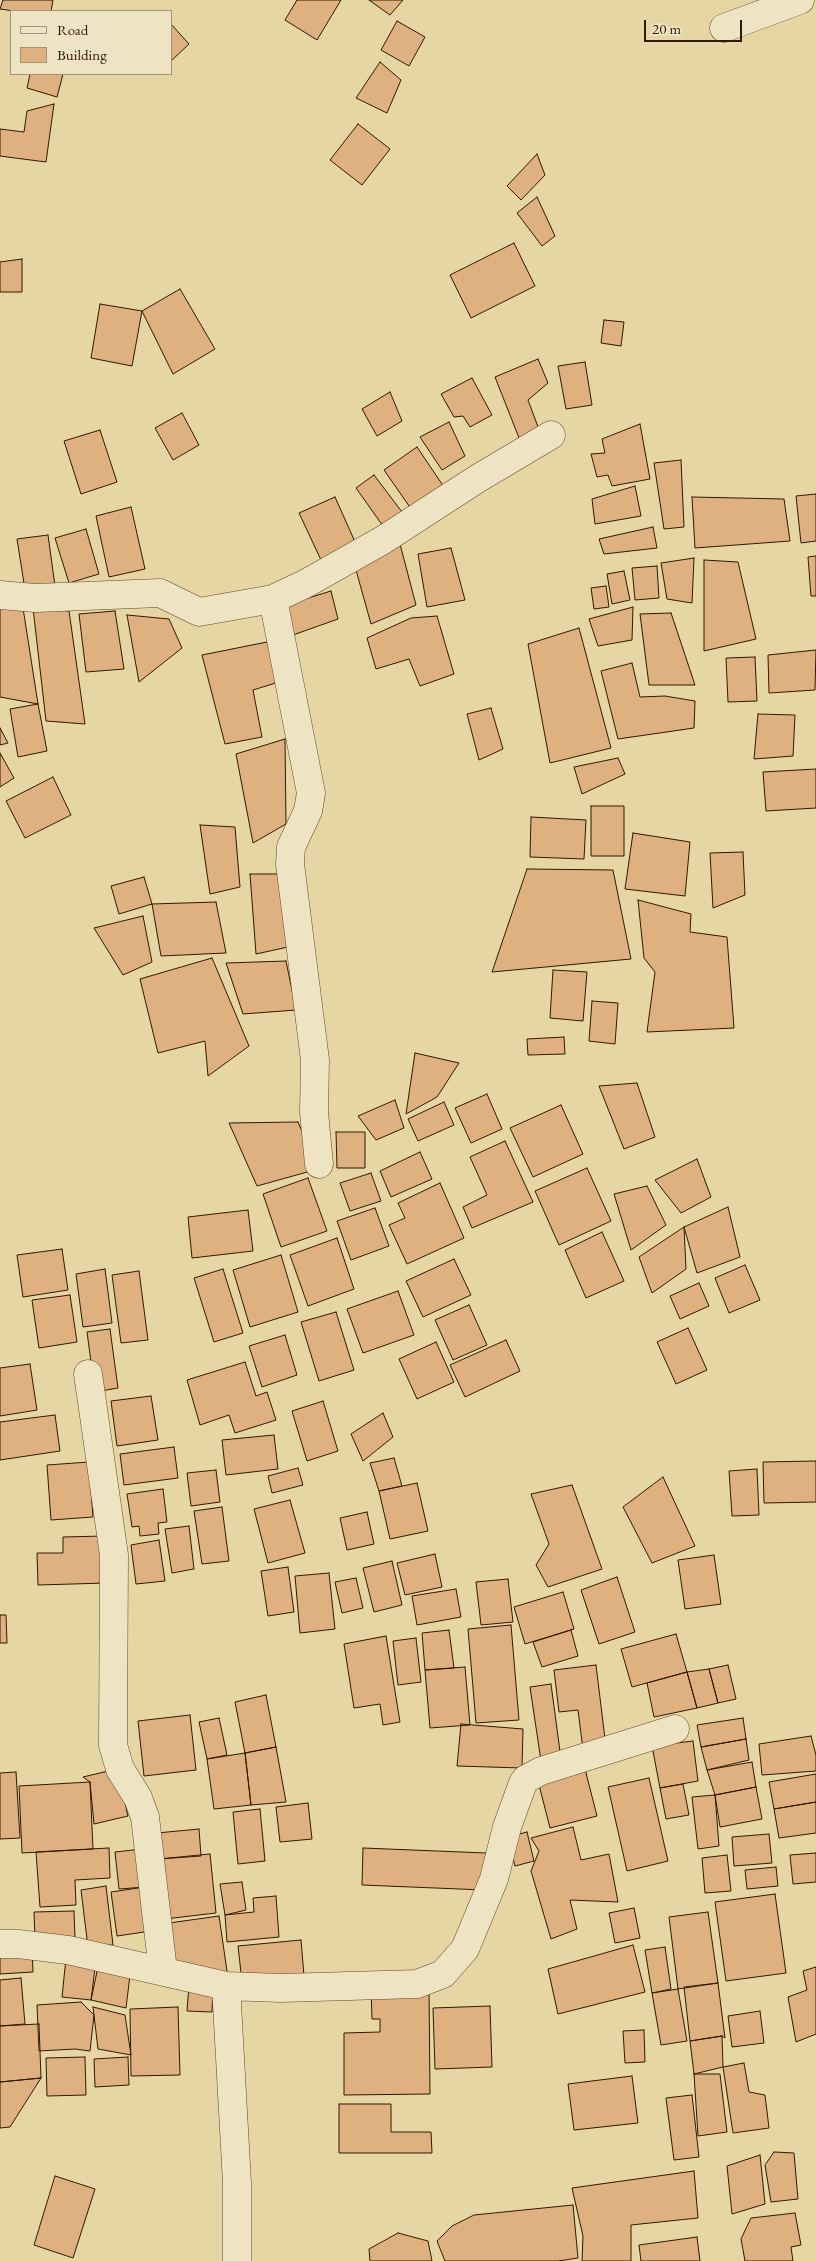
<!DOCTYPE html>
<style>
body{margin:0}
#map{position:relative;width:816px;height:2261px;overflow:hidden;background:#e5d6a4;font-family:"EB Garamond",serif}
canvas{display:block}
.legend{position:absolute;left:10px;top:10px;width:162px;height:65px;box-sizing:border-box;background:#eee4c4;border:1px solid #a29276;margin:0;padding:6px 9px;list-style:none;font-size:15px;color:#311800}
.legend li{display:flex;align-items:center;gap:10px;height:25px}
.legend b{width:25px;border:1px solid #a29276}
.scale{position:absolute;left:644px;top:20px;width:98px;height:22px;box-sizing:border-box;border:2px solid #311800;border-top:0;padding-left:6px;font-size:15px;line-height:18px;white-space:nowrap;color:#311800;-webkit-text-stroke:4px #eee4c4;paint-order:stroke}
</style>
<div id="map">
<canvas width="816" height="2261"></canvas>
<ul class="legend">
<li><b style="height:6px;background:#eee4c4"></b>Road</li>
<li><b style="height:14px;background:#dfb180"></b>Building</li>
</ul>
<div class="scale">20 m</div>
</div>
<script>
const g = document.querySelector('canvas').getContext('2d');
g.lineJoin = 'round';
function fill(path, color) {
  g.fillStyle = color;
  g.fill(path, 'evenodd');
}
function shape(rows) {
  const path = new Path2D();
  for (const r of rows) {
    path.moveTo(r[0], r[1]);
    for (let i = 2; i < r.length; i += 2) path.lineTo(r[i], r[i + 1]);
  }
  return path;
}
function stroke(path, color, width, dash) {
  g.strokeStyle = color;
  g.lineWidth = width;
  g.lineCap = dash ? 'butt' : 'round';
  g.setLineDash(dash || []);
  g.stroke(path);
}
const building = shape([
 [3,0,53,0,51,11,14,11,0,9,3,0],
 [297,0,341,0,317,40,285,20,297,0],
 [369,0,403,0,390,15,369,0],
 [397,21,425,37,409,66,381,50,397,21],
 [171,24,189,44,171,61,171,24],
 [380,62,401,80,387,113,356,98,380,62],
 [30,74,63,74,57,97,27,88,30,74],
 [54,104,46,162,0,156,0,129,24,132,27,111,54,104],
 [358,124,390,149,362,185,330,160,358,124],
 [537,154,545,175,521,200,507,186,537,154],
 [537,197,555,236,542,246,517,213,537,197],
 [514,243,535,286,471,318,450,275,514,243],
 [22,259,22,292,0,292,0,262,22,259],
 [180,289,215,349,173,374,142,311,180,289],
 [100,304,142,311,132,366,91,358,100,304],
 [604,320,624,322,621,346,601,343,604,320],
 [538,359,548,383,528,400,541,435,521,443,495,377,538,359],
 [585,362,592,405,566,409,558,366,585,362],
 [472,378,492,415,470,427,463,416,454,417,441,394,472,378],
 [390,392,402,421,377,436,362,409,390,392],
 [182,413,199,445,173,460,155,428,182,413],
 [449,422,465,456,442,470,420,437,449,422],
 [640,424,650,479,612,486,608,475,597,477,591,454,605,453,602,439,640,424],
 [100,430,117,482,81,494,64,441,100,430],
 [417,447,446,490,414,513,384,470,417,447],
 [681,460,684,527,664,529,654,463,681,460],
 [374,475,402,512,383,526,356,488,374,475],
 [635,486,641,516,595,524,592,499,635,486],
 [816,494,816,541,801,543,796,496,816,494],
 [335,497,356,544,321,560,299,513,335,497],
 [692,497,784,499,790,541,695,548,692,497],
 [131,507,145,569,109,577,96,516,131,507],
 [653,527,657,548,604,554,599,539,653,527],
 [86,529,99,574,69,583,55,538,86,529],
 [48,535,55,586,25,590,17,539,48,535],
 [400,544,416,605,371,624,356,570,400,544],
 [451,548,465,600,427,607,418,554,451,548],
 [816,556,816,596,811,596,808,557,816,556],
 [694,558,692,603,667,599,661,563,694,558],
 [704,560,738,562,756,639,704,651,704,560],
 [657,566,659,598,635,600,632,568,657,566],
 [624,571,630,600,612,604,607,574,624,571],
 [606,586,609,607,594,609,591,588,606,586],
 [331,591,338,619,293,635,286,605,331,591],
 [0,605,23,608,38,704,0,697,0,605],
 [633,607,632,640,598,646,589,619,633,607],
 [33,608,69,611,85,724,46,721,33,608],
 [115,611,124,669,86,672,79,614,115,611],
 [671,613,695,685,649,685,640,614,671,613],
 [127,615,169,619,182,648,139,682,127,615],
 [437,616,454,674,420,686,409,659,376,669,367,638,411,618,437,616],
 [579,628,611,748,550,763,528,644,579,628],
 [267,642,279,682,253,690,262,737,225,744,202,655,267,642],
 [816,650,815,690,769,693,768,655,816,650],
 [755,657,757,701,728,702,726,658,755,657],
 [632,663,640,697,665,696,695,701,694,728,618,739,601,671,632,663],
 [38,704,47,751,18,757,10,709,38,704],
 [491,708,503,749,479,760,467,714,491,708],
 [758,714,795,715,793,756,754,759,758,714],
 [0,728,8,743,0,745,0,728],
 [285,739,286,824,253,843,236,754,285,739],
 [0,753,14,778,0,787,0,753],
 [618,758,625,774,582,794,574,767,618,758],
 [816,769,816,808,766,811,763,772,816,769],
 [53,777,71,815,25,838,6,801,53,777],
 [591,806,624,806,624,856,591,856,591,806],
 [531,817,586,820,584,859,530,857,531,817],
 [200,825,235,827,240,887,210,894,200,825],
 [633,833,690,842,685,896,625,889,633,833],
 [743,852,745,895,713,908,710,853,743,852],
 [527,869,613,870,631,959,492,972,527,869],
 [250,874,280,874,288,947,256,954,250,874],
 [144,877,152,904,119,914,111,886,144,877],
 [638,900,691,914,690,932,727,937,734,1028,647,1032,655,972,644,958,638,900],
 [216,902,226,953,161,956,152,904,216,902],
 [143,916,152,962,123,975,94,928,143,916],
 [212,958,249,1046,208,1076,205,1041,158,1053,140,979,212,958],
 [286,961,296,1010,243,1014,226,963,286,961],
 [553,970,587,972,583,1021,550,1018,553,970],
 [592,1001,618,1003,615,1044,589,1041,592,1001],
 [564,1037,565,1054,528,1055,527,1039,564,1037],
 [415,1053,459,1063,437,1097,406,1114,415,1053],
 [637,1083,655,1137,624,1149,599,1086,637,1083],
 [487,1094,502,1129,471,1143,455,1108,487,1094],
 [395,1100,404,1128,376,1140,358,1116,395,1100],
 [444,1102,454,1125,418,1141,408,1119,444,1102],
 [561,1105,583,1154,533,1177,510,1128,561,1105],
 [298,1122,318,1169,257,1186,229,1123,298,1122],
 [336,1132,365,1132,365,1168,337,1168,336,1132],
 [505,1141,533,1202,472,1228,463,1207,487,1195,470,1157,505,1141],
 [420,1152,432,1179,391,1197,380,1171,420,1152],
 [697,1159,711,1197,681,1213,655,1180,697,1159],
 [587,1168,611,1221,559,1245,535,1191,587,1168],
 [371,1173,381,1201,350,1211,340,1183,371,1173],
 [308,1178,327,1231,281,1247,263,1194,308,1178],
 [440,1183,464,1238,407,1264,389,1225,405,1218,398,1203,440,1183],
 [647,1186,666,1225,631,1250,614,1194,647,1186],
 [728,1207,740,1257,697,1273,684,1227,728,1207],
 [375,1208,389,1246,351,1260,337,1221,375,1208],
 [248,1210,253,1251,192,1258,188,1217,248,1210],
 [684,1227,686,1269,652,1293,639,1257,684,1227],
 [602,1232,624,1281,586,1298,565,1250,602,1232],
 [337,1238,354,1289,308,1306,290,1255,337,1238],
 [62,1249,68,1290,23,1297,17,1255,62,1249],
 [281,1255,298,1312,250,1327,233,1270,281,1255],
 [454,1259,471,1295,423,1317,406,1281,454,1259],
 [745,1265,760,1300,729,1313,715,1278,745,1265],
 [105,1269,112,1323,83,1327,76,1274,105,1269],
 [223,1269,243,1333,214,1342,194,1278,223,1269],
 [139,1271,148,1340,121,1343,112,1275,139,1271],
 [699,1283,709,1306,680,1319,670,1296,699,1283],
 [398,1291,414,1335,363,1353,347,1309,398,1291],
 [70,1295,77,1342,39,1348,32,1300,70,1295],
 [469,1305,487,1345,453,1360,435,1320,469,1305],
 [336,1312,354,1370,319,1381,301,1322,336,1312],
 [688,1328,707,1370,676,1384,657,1342,688,1328],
 [110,1329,118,1388,95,1392,87,1332,110,1329],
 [285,1335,297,1375,262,1387,249,1346,285,1335],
 [506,1340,520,1371,465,1397,450,1365,506,1340],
 [436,1342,454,1382,417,1399,399,1359,436,1342],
 [245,1362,256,1396,267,1392,276,1420,235,1433,229,1415,200,1425,187,1380,245,1362],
 [30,1364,37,1410,0,1416,0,1368,30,1364],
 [151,1396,158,1440,117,1446,111,1401,151,1396],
 [323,1401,338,1451,307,1461,292,1411,323,1401],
 [383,1413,393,1437,363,1461,351,1434,383,1413],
 [55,1415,60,1451,0,1460,0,1422,55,1415],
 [274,1435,278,1469,226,1475,222,1440,274,1435],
 [174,1447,178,1478,124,1485,120,1454,174,1447],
 [394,1458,402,1486,379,1491,370,1463,394,1458],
 [816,1461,816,1502,764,1503,763,1462,816,1461],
 [89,1462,93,1517,51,1520,47,1465,89,1462],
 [298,1468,303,1485,272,1493,268,1476,298,1468],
 [757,1469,759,1515,732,1516,729,1471,757,1469],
 [216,1470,220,1502,191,1506,187,1473,216,1470],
 [663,1477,695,1546,652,1563,623,1507,663,1477],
 [417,1483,428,1531,390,1539,379,1491,417,1483],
 [572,1485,602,1569,548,1587,536,1565,549,1544,531,1494,572,1485],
 [163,1489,167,1522,158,1523,159,1534,140,1536,139,1526,132,1527,127,1494,163,1489],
 [290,1500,305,1553,268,1563,254,1509,290,1500],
 [222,1507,229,1561,202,1564,194,1511,222,1507],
 [367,1512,374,1544,347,1550,340,1518,367,1512],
 [189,1526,194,1569,172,1573,165,1529,189,1526],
 [104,1536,106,1583,38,1585,37,1553,63,1553,63,1537,104,1536],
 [159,1540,165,1581,136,1584,131,1545,159,1540],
 [435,1554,442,1587,405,1595,397,1563,435,1554],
 [714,1555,721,1604,685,1609,678,1560,714,1555],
 [392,1561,402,1605,374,1612,363,1568,392,1561],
 [288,1567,294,1612,268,1616,261,1571,288,1567],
 [329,1573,335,1629,300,1633,295,1576,329,1573],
 [617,1577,635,1632,599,1644,581,1590,617,1577],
 [356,1578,363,1608,342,1613,335,1582,356,1578],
 [508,1579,513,1622,481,1625,476,1582,508,1579],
 [456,1589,461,1617,417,1625,412,1596,456,1589],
 [563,1592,574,1629,525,1644,514,1607,563,1592],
 [0,1615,6,1615,7,1643,0,1643,0,1615],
 [511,1625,519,1720,476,1723,468,1629,511,1625],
 [449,1630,454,1668,425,1670,422,1633,449,1630],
 [571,1630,578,1656,542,1667,533,1642,571,1630],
 [676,1634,687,1672,632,1687,621,1649,676,1634],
 [386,1636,400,1722,383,1725,380,1704,354,1708,344,1644,386,1636],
 [416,1638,421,1682,398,1685,393,1641,416,1638],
 [596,1665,606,1747,583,1750,578,1710,559,1712,554,1670,596,1665],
 [728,1665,736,1699,718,1703,709,1669,728,1665],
 [465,1667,470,1725,430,1728,425,1670,465,1667],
 [709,1669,718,1703,697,1708,687,1672,709,1669],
 [687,1672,697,1708,654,1717,647,1683,687,1672],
 [551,1684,561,1759,541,1761,530,1687,551,1684],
 [266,1695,276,1747,245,1753,235,1702,266,1695],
 [190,1715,196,1770,144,1776,138,1721,190,1715],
 [219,1718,227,1755,207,1759,199,1722,219,1718],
 [743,1718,746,1739,701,1747,697,1725,743,1718],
 [461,1724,523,1729,522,1768,457,1766,461,1724],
 [811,1736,816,1755,816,1771,762,1775,759,1744,811,1736],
 [746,1739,749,1760,707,1770,701,1747,746,1739],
 [693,1741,698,1781,660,1788,652,1746,693,1741],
 [276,1747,286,1802,251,1805,245,1753,276,1747],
 [245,1753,251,1805,214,1809,207,1759,245,1753],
 [752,1762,756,1787,715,1795,707,1770,752,1762],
 [584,1765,597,1816,550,1828,537,1777,584,1765],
 [117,1769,128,1816,94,1824,90,1782,83,1777,117,1769],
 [16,1772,20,1838,0,1839,0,1773,16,1772],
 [816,1774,816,1802,774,1809,769,1782,816,1774],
 [649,1778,668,1861,627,1871,608,1787,649,1778],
 [90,1782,93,1849,22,1853,19,1786,90,1782],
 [683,1784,689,1815,666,1819,660,1788,683,1784],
 [756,1787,762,1819,720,1827,715,1795,756,1787],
 [715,1795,719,1846,698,1849,692,1797,715,1795],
 [816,1802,816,1833,779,1838,774,1809,816,1802],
 [308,1803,312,1839,280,1842,276,1807,308,1803],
 [260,1809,265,1861,238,1864,233,1812,260,1809],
 [573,1827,581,1860,609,1854,618,1902,570,1900,577,1929,551,1939,531,1871,539,1851,531,1838,573,1827],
 [199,1829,201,1856,159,1859,157,1833,199,1829],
 [527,1832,534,1861,515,1866,508,1837,527,1832],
 [769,1834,772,1863,734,1866,732,1837,769,1834],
 [109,1848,110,1878,75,1880,76,1905,40,1907,36,1852,109,1848],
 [363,1848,486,1853,484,1890,362,1885,363,1848],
 [142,1849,145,1887,119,1889,115,1852,142,1849],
 [816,1853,816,1882,793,1884,790,1855,816,1853],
 [210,1854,216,1913,165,1919,159,1859,210,1854],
 [727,1855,731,1891,705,1893,702,1858,727,1855],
 [776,1867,778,1886,747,1889,745,1870,776,1867],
 [242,1882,246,1910,225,1915,220,1884,242,1882],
 [106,1886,113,1945,88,1947,81,1890,106,1886],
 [145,1887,151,1931,117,1936,111,1892,145,1887],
 [775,1894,786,1973,726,1981,715,1902,775,1894],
 [276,1896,279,1937,227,1942,225,1915,254,1912,253,1898,276,1896],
 [634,1908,640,1938,615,1943,609,1913,634,1908],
 [74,1911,75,1938,35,1939,34,1912,74,1911],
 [708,1912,718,1983,678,1989,669,1917,708,1912],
 [219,1916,228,1978,175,1965,169,1923,219,1916],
 [301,1940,304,1976,242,1982,238,1946,301,1940],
 [633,1945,645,1992,558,2014,548,1969,633,1945],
 [665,1947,671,1989,652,1993,645,1950,665,1947],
 [32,1949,33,1972,0,1974,0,1951,32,1949],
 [66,1958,96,1960,91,2000,62,1997,66,1958],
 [99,1962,131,1967,126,2008,91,2000,99,1962],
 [816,1967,816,2034,796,2042,788,1997,807,1990,803,1971,816,1967],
 [21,1978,25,2024,0,2026,0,1980,21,1978],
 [718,1983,725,2038,722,2036,690,2041,684,1987,718,1983],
 [189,1985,213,1986,212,2012,187,2011,189,1985],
 [371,1987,429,1987,430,2094,344,2095,344,2033,380,2032,380,2019,372,2019,371,1987],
 [678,1989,687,2041,661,2045,652,1993,678,1989],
 [81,2002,94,2015,90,2051,75,2049,39,2051,37,2005,81,2002],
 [490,2006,492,2067,435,2069,433,2008,490,2006],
 [93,2007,125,2015,131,2055,98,2049,93,2007],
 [178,2007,180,2075,131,2076,130,2009,178,2007],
 [760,2011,764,2043,732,2047,728,2016,760,2011],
 [39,2024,41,2078,0,2082,0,2026,39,2024],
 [644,2030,645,2062,625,2063,623,2031,644,2030],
 [722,2036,723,2067,694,2074,690,2041,722,2036],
 [85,2057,86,2095,47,2096,46,2058,85,2057],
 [128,2057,129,2085,95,2087,94,2059,128,2057],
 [744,2063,749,2092,765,2095,769,2128,733,2133,723,2067,744,2063],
 [694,2074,720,2074,727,2132,698,2136,694,2074],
 [632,2076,638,2123,574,2130,568,2084,632,2076],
 [41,2078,10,2127,0,2128,0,2082,41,2078],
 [692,2095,699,2157,674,2160,666,2098,692,2095],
 [339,2104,391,2104,391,2132,431,2132,432,2153,339,2153,339,2104],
 [774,2152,794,2153,798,2199,771,2202,765,2165,774,2152],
 [760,2155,765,2204,732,2214,727,2166,760,2155],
 [694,2171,698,2218,631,2225,631,2261,582,2261,583,2236,572,2188,694,2171],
 [55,2176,95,2189,73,2258,34,2245,55,2176],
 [573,2205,578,2258,558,2261,445,2261,437,2241,452,2226,474,2215,573,2205],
 [795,2213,801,2245,791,2247,793,2261,745,2261,741,2239,751,2218,795,2213],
 [398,2233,428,2241,432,2261,370,2261,369,2249,398,2233],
 [697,2237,700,2261,641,2261,639,2245,697,2237]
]);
const minor = shape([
 [724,28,800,0],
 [0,595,35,598,160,593,199,612,273,599,305,584,383,540,477,479,551,435],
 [273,599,311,793,308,811,291,847,290,864,315,1060,314,1112,319,1164],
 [88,1374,114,1555,113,1745,120,1769,138,1798,145,1817,163,1971],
 [0,1944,18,1944,68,1950,226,1986,237,2183,237,2261],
 [226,1986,281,1988,417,1984,443,1974,465,1949,494,1879,507,1827,523,1783,526,1779,541,1771,675,1729]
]);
fill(building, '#dfb180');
stroke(building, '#311800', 1);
stroke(minor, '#5e4829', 29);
stroke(minor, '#eee4c4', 28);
</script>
